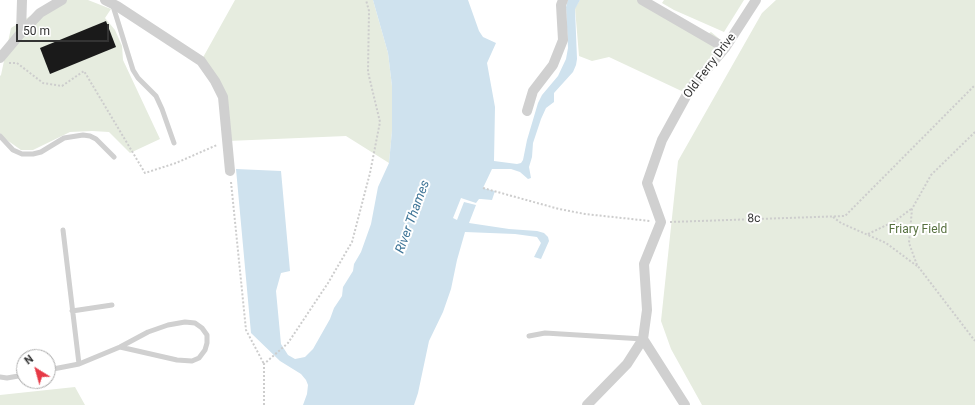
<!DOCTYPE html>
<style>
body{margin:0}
#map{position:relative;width:975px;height:405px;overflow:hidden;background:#fff;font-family:Roboto,sans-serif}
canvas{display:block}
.north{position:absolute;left:16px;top:349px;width:40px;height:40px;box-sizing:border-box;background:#fff;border:1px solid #adadad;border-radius:50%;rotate:323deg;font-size:11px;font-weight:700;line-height:16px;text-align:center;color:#333}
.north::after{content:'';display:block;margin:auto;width:14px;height:18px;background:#e63946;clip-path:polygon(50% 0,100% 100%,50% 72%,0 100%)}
.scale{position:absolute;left:16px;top:24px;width:93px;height:18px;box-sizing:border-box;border:2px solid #333;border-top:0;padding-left:5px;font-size:12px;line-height:14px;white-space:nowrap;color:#333;-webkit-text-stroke:3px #fff;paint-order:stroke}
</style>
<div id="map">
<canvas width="975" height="405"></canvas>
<div class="north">N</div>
<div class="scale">50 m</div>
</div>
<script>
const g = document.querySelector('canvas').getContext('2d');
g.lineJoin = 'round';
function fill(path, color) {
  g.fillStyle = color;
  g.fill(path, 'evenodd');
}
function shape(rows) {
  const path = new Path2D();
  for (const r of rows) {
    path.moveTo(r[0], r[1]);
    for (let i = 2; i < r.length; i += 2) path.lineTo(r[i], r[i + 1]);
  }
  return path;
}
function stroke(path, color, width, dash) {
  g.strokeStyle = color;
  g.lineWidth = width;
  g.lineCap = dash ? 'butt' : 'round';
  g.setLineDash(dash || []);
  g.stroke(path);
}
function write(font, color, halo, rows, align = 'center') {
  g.font = font + ' Roboto,sans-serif';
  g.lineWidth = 4;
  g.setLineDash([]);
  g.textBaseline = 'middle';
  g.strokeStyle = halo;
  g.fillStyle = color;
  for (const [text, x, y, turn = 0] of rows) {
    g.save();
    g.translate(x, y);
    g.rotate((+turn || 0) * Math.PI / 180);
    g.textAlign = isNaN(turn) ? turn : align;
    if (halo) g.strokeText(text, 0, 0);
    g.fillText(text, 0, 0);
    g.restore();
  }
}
const green = shape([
 [56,0,88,0,111,9,105,18,115,30,122,46,123,60,160,139,130,153,109,132,92,131,70,132,33,150,21,150,4,138,0,133,0,76,1,75,11,28],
 [235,0,373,0,388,53,392,86,392,131,389,163,346,136,228,141,223,97,201,61],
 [580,0,645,0,708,34,711,32,722,41,719,48,690,95,609,57,592,61,579,56,575,8],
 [664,0,744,0,724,32,674,10,662,3],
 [776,0,975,0,975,405,702,405,671,349,661,321,678,161,762,13],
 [75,387,85,405,0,405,0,395]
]);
const water = shape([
 [373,0,468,0,479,31,483,37,496,43,487,63,495,107,494,161,517,164,521,163,523,160,527,140,538,103,542,95,558,76,566,59,568,48,566,7,567,3,568,0,580,0,575,9,577,59,576,65,573,72,554,93,554,102,546,108,541,119,533,143,532,157,529,167,531,178,528,179,520,172,511,169,492,169,483,188,495,191,492,200,481,199,479,199,476,203,461,198,453,218,457,220,464,202,476,205,469,223,509,229,537,231,544,233,548,237,549,241,541,259,534,257,541,243,537,237,515,234,465,232,457,260,451,289,443,312,429,341,418,393,414,405,303,405,307,394,308,385,306,380,301,374,280,361,251,333,236,169,281,171,290,271,281,273,276,291,281,344,288,355,295,359,305,357,313,349,330,319,334,308,342,296,343,287,353,271,354,264,361,252,371,224,378,187,389,163,392,131,392,86,388,53]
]);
const building = shape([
 [106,21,116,47,50,74,40,48]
]);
const path = shape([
 [9,63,17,63,43,83,62,86,84,71,145,173,176,163,217,145],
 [975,132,931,175,912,209,909,243,917,265,975,341],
 [231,182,246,330,264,364],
 [483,188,559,209,585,214,650,221],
 [833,217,841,223,886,243,917,266],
 [670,222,845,216,975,85],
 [868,234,895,221,911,209],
 [264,405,264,364,288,343,328,283,352,242,370,173,380,122,368,72,369,11,366,0]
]);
const lane = shape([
 [113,6,133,70,138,78,156,96,162,109,174,143],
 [0,136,13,150,22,154,33,154,41,152,64,138,83,135,90,136,96,139,114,157],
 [63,230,79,364],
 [72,311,112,305],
 [529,336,545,333,643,339],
 [48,370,79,364,120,347,148,332,168,325,185,322,195,323,202,328,207,335,207,343,205,350,199,358,192,361,177,360,120,347],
 [0,377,7,378,24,375]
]);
const street = shape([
 [105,0,117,6,201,61,215,81,223,97,230,171],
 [642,0,725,48],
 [21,33,22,0],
 [0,58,21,33,40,13,62,0],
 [527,111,533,91,553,65,563,40,561,5,563,0],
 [643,339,685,405],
 [587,405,627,364,643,339,647,310,644,264,661,222,647,183,662,140,690,89,725,48,756,0]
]);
const streetNames = [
 ["Old Ferry Drive",710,66,-53],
 ["8c",754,219,-2]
];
const parkNames = [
 ["Friary Field",918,230]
];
const waterNames = [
 ["River Thames",413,217,-70]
];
fill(green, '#e6ecdf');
fill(water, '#cfe2ee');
fill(building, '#1a1a1a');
stroke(path, '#cdcdcd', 2, [2, 2]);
stroke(lane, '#d0d0d0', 5);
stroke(street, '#d0d0d0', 10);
write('12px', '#333', '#fff', streetNames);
write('12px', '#56703f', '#fff', parkNames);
write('italic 13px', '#3f7597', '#fff', waterNames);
</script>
